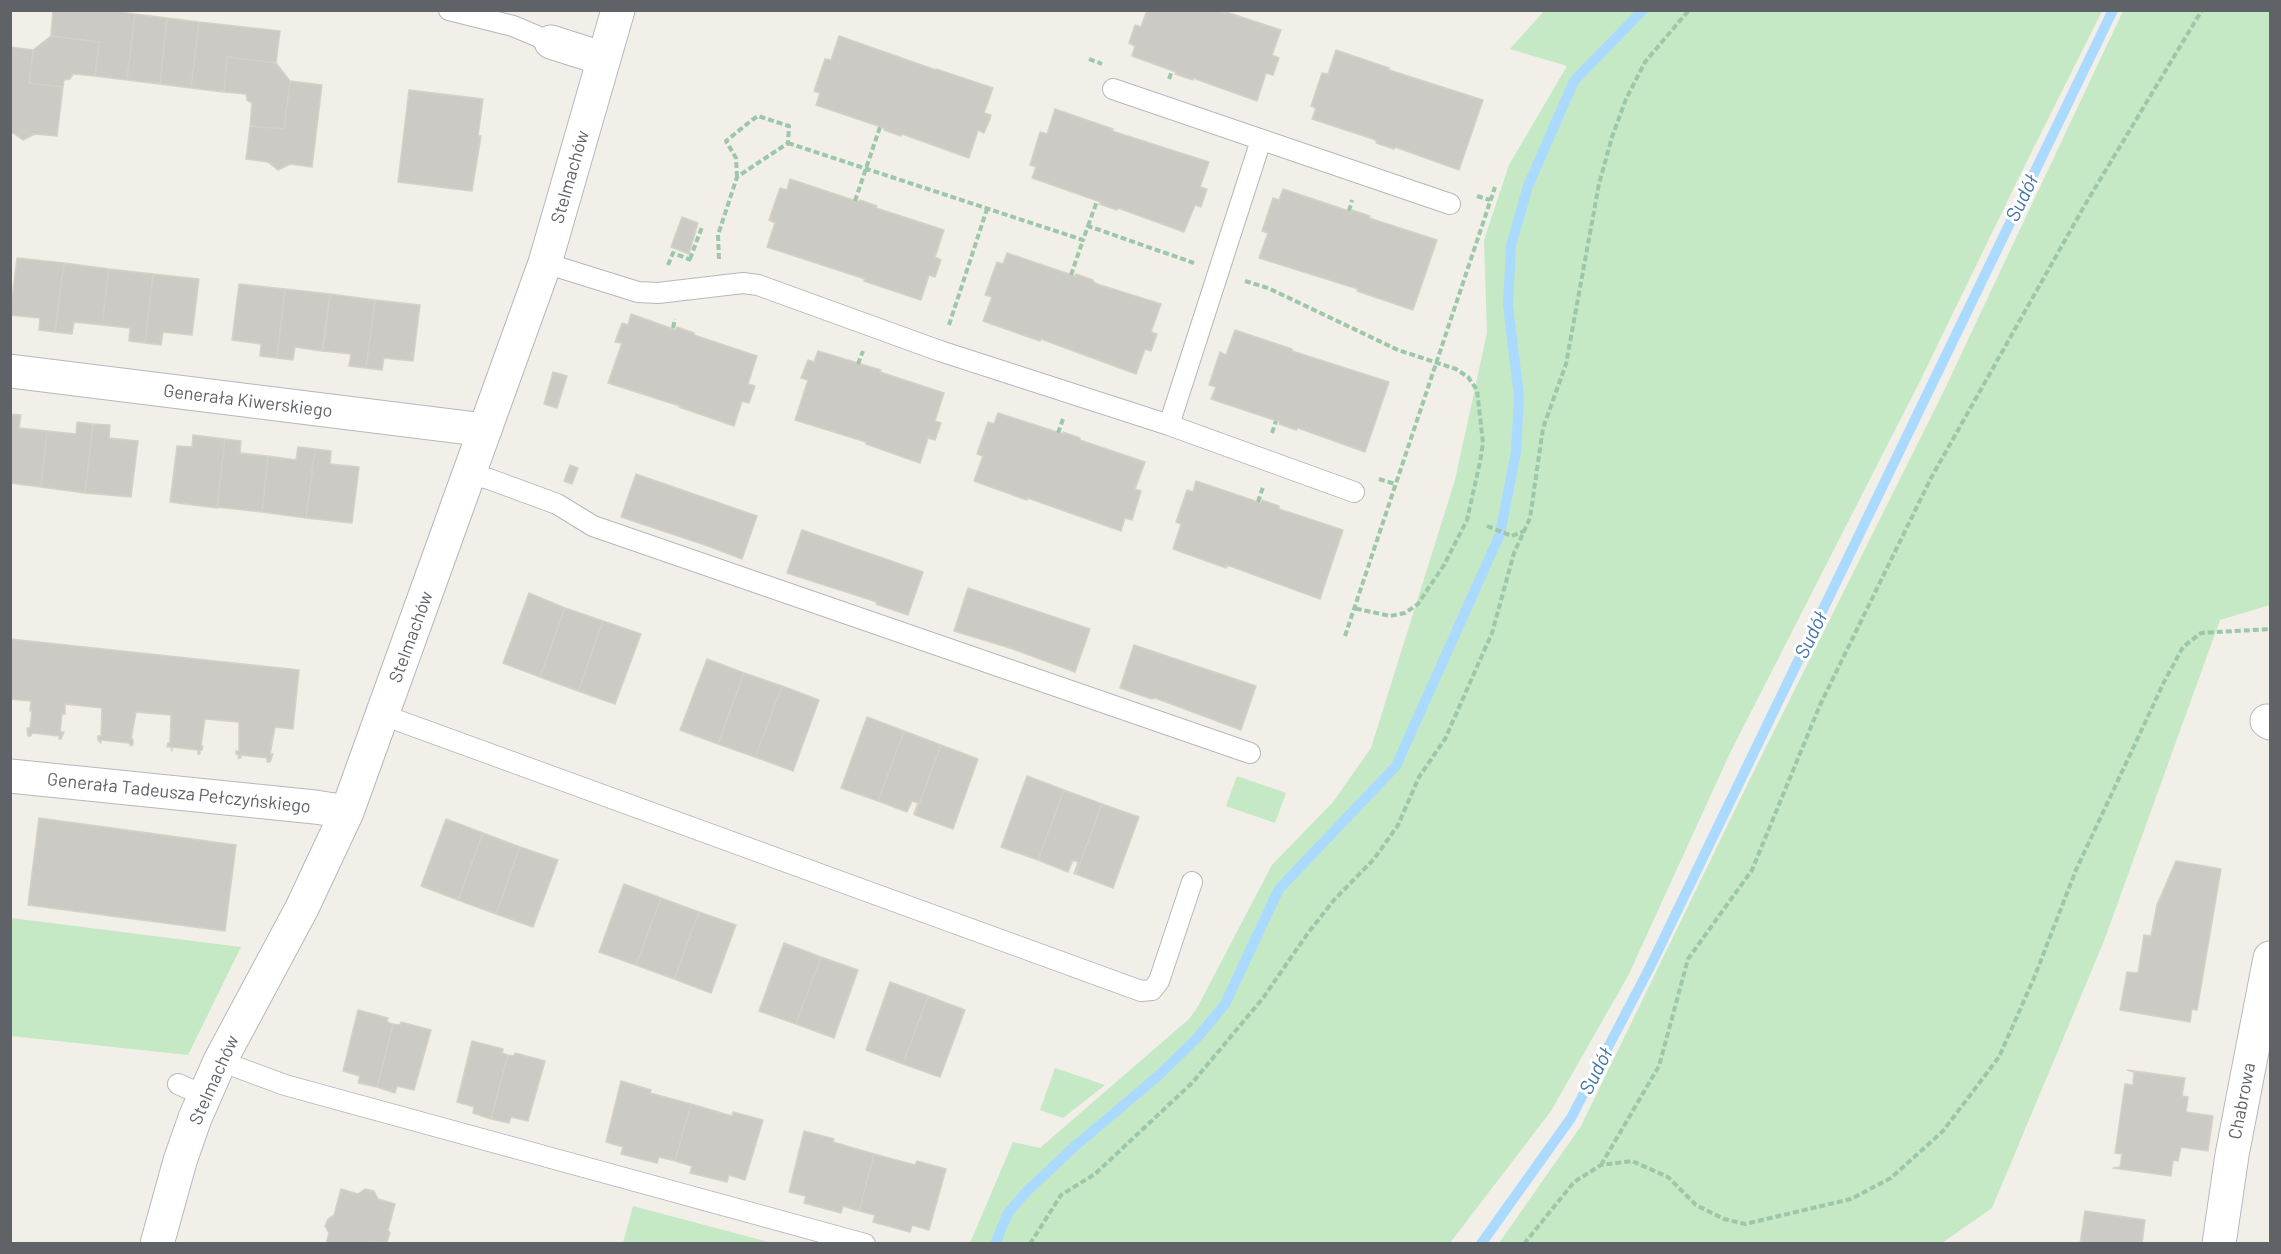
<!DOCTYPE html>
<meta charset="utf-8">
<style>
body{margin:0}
#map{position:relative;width:2281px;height:1254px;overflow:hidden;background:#f1efe8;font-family:Barlow,sans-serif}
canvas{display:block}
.frame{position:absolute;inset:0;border:12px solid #5f6368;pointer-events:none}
</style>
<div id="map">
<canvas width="2281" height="1254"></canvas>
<div class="frame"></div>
</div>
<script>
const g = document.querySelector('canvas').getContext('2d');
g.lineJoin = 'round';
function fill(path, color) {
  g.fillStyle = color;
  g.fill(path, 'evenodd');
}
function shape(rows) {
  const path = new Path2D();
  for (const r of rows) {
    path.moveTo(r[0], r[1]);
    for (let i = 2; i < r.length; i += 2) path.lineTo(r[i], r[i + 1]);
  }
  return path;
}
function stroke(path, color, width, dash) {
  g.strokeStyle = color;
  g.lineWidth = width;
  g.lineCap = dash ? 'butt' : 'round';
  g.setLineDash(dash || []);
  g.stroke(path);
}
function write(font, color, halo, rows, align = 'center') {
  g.font = font + ' Barlow,sans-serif';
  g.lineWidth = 6;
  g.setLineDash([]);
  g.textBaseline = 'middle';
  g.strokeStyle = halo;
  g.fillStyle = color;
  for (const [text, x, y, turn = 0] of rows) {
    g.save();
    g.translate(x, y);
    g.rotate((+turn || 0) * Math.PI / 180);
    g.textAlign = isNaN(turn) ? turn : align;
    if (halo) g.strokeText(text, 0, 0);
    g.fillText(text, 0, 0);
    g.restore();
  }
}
const green = shape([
 [1545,10,2102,11,2022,171,1918,385,1730,753,1628,976,1551,1111,1450,1243,970,1243,1013,1142,1040,1148,1189,1019,1197,1008,1272,865,1333,802,1371,748,1455,480,1487,333,1484,240,1509,165,1567,66,1510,49],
 [2123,11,2270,11,2270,605,2220,620,2104,941,1992,1208,1942,1243,1499,1243,1581,1126,1753,773,1941,397],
 [1237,776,1286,793,1275,823,1226,806],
 [11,918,154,936,241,947,188,1055,11,1036],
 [1055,1068,1105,1085,1063,1118,1040,1110],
 [633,1206,772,1243,623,1243]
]);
const stream = shape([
 [995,1244,1008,1213,1027,1191,1074,1147,1158,1076,1197,1038,1225,1004,1279,889,1396,766,1500,534,1516,452,1519,397,1508,305,1511,246,1528,186,1574,81,1643,10],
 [1481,1244,1571,1118,1650,967,2113,10]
]);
const building = shape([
 [53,10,107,10,135,14,127,80,95,76,99,42,51,36,53,10],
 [1147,10,1216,10,1225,13,1226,12,1281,30,1272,55,1279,58,1273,75,1266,73,1257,101,1193,78,1193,80,1175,74,1176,72,1132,56,1135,46,1129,43,1135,25,1141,27,1147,10],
 [135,14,167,18,160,84,127,80,135,14],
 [167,18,199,22,191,88,160,84,167,18],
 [199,22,280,31,276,63,227,57,224,92,191,88,199,22],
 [51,36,99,42,95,76,73,74,70,79,64,80,63,87,29,83,33,50,51,36],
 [839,36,936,70,936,69,993,88,984,113,991,115,990,119,984,133,978,130,969,158,902,134,901,136,884,130,884,128,816,105,820,93,814,91,825,59,831,60,839,36],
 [10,47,33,50,29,83,63,87,57,136,35,134,23,140,10,131,10,47],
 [1336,50,1389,68,1389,70,1483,100,1459,170,1395,147,1394,149,1376,143,1377,141,1373,139,1312,119,1316,108,1311,106,1322,73,1328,74,1336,50],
 [227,57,276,63,290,81,284,129,250,126,252,103,247,100,246,94,224,92,227,57],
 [290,81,322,85,312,167,290,164,278,170,268,162,246,159,250,126,284,129,290,81],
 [409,90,483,99,478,136,481,136,472,191,398,182,409,90],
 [1055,109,1113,129,1112,131,1209,162,1200,187,1207,189,1201,207,1195,205,1184,232,1118,208,1117,210,1099,204,1101,202,1032,178,1036,167,1030,165,1040,132,1047,134,1055,109],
 [790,179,859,202,860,200,877,206,876,208,944,230,935,257,941,260,935,277,929,275,921,300,864,281,865,279,767,247,775,223,769,220,780,188,787,190,790,179],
 [1283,189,1352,212,1352,210,1370,216,1369,218,1437,240,1413,310,1357,291,1358,289,1259,258,1268,233,1262,231,1273,198,1279,200,1283,189],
 [682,217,698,223,689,254,671,247,682,217],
 [1007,253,1075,276,1076,274,1093,280,1093,282,1100,285,1161,304,1151,332,1157,334,1151,351,1145,349,1136,374,1041,339,1040,341,983,321,992,297,985,295,997,262,1003,264,1007,253],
 [17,258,64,263,55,332,39,330,40,318,10,315,17,258],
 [64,263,109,269,102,325,74,322,72,334,55,332,64,263],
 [109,269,153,274,145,343,129,341,130,328,102,325,109,269],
 [153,274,199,279,192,335,163,332,161,345,145,343,153,274],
 [239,284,285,289,277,358,260,356,261,344,232,340,239,284],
 [285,289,330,294,322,351,295,347,293,360,277,358,285,289],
 [330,294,375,300,366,368,349,366,351,354,323,351,330,294],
 [375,300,420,305,413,361,384,358,382,370,366,368,375,300],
 [631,314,676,330,677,327,694,333,694,335,757,356,748,384,755,386,749,403,742,401,734,426,679,407,680,406,608,383,622,343,615,342,622,323,628,325,631,314],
 [1235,330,1292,349,1292,351,1389,382,1365,452,1298,428,1296,430,1279,424,1280,422,1211,399,1216,387,1209,385,1220,352,1226,355,1235,330],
 [818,351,881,370,880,372,944,393,935,421,941,423,935,440,928,438,920,463,866,444,866,442,795,420,808,380,801,378,808,360,814,362,818,351],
 [553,372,567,376,557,408,544,404,553,372],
 [998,413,1063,434,1063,432,1080,438,1080,440,1145,462,1135,489,1141,491,1132,520,1125,518,1121,531,1028,498,1027,500,974,481,983,456,977,454,988,422,994,424,998,413],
 [10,414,21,415,19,428,47,431,41,487,10,483,10,414],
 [77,422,93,424,85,493,41,487,47,431,76,434,77,422],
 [93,424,110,425,109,438,138,441,131,497,85,493,93,424],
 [193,435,225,439,217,508,170,502,177,446,192,447,193,435],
 [225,439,241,441,240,453,268,456,262,512,217,507,225,439],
 [298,447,315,449,306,518,262,512,268,456,296,460,298,447],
 [315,449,331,451,330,464,359,467,352,523,306,518,315,449],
 [570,465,578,468,572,484,564,481,570,465],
 [636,474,757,516,742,559,708,546,621,517,636,474],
 [1196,481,1261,503,1262,500,1279,506,1279,509,1343,530,1320,599,1227,565,1226,568,1173,549,1181,524,1176,522,1187,490,1193,492,1196,481],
 [802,530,923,572,908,615,876,604,877,602,787,573,802,530],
 [968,588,1090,629,1075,672,1013,649,954,631,968,588],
 [529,593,565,608,540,677,503,663,529,593],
 [565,608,603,621,578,691,540,677,565,608],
 [603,621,641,634,615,704,578,691,603,621],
 [10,639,299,670,293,729,275,727,270,754,273,754,270,762,267,762,267,758,241,755,241,758,238,758,239,755,236,754,236,751,239,751,239,722,205,719,201,746,203,746,202,750,200,750,200,754,198,754,198,750,172,747,172,751,171,747,167,747,168,743,170,743,171,715,136,712,131,739,133,739,133,744,131,746,129,743,101,740,101,743,98,740,98,736,101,736,102,708,65,704,65,714,62,714,60,732,64,732,61,739,59,739,59,736,32,733,31,736,28,736,27,728,30,728,32,711,30,711,31,701,10,699,10,639],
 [1134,645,1256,686,1241,730,1155,698,1152,699,1120,688,1134,645],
 [707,659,744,673,718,744,680,730,707,659],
 [744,673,782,686,755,757,718,744,744,673],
 [782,686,819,700,793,771,755,757,782,686],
 [867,717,904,731,878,801,841,788,867,717],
 [904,731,941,745,915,815,914,814,918,803,912,801,907,812,878,801,904,731],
 [941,745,978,759,953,829,915,815,941,745],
 [1027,776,1064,790,1038,860,1001,847,1027,776],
 [1064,790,1102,804,1076,874,1074,874,1078,862,1073,860,1068,872,1038,860,1064,790],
 [1102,804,1139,817,1113,888,1076,874,1102,804],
 [39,818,236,845,225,931,28,905,39,818],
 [446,819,483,833,458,900,421,886,446,819],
 [483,833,520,847,496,914,458,900,483,833],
 [520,847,558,860,533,927,496,914,520,847],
 [2176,861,2221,869,2197,1010,2192,1009,2190,1022,2120,1010,2127,972,2138,973,2144,935,2151,936,2157,905,2176,861],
 [624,884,661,898,636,965,599,952,624,884],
 [661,898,699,912,674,979,636,965,661,898],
 [699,912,736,925,711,993,674,979,699,912],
 [784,943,821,957,796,1024,759,1011,784,943],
 [821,957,858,970,834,1038,796,1024,821,957],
 [890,982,928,996,903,1064,866,1050,890,982],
 [928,996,965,1010,940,1077,903,1064,928,996],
 [358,1010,388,1018,387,1022,393,1024,377,1087,358,1083,360,1076,343,1071,358,1010],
 [401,1022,431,1030,414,1090,397,1086,395,1093,377,1087,393,1024,400,1025,401,1022],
 [472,1041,503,1049,502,1053,508,1055,491,1119,473,1113,474,1107,457,1102,472,1041],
 [515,1053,545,1061,528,1121,511,1117,509,1123,491,1119,508,1055,514,1056,515,1053],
 [2127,1070,2185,1078,2182,1096,2188,1097,2186,1112,2213,1116,2208,1151,2181,1147,2178,1161,2173,1160,2171,1176,2113,1168,2120,1167,2122,1154,2115,1153,2125,1084,2133,1085,2134,1072,2127,1070],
 [621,1081,651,1090,650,1093,691,1104,675,1161,659,1157,657,1163,621,1154,623,1147,606,1142,621,1081],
 [691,1104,732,1116,733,1112,763,1120,745,1180,729,1175,727,1182,690,1173,692,1166,675,1161,691,1104],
 [804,1131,834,1139,833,1142,874,1154,859,1211,843,1206,841,1213,804,1203,806,1196,789,1192,804,1131],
 [874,1154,915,1165,917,1161,946,1169,929,1230,912,1225,910,1232,873,1222,875,1215,859,1211,874,1154],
 [341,1189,358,1194,365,1189,374,1191,378,1199,395,1204,388,1230,390,1233,387,1242,326,1244,329,1233,325,1226,328,1219,334,1215,341,1189],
 [2085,1211,2145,1220,2142,1244,2080,1244,2085,1211]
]);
const path = shape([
 [1089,59,1102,64],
 [1169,79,1172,71],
 [788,143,1083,240,1088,226,1194,263],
 [737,177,736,158,726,141,752,120,758,116,789,126,788,143],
 [1477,196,1490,200],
 [855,201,880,127],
 [1349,211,1352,200],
 [1088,226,1097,201],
 [690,259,702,227],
 [719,259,718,235,737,177,788,143],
 [668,265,673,253,691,260],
 [1071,275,1083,240],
 [1245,281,1268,288,1398,350,1456,369,1468,377,1477,390,1483,443,1480,462,1467,520,1444,565,1418,604,1405,613,1390,616,1353,608],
 [949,325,987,209],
 [673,328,675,319],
 [858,364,863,351],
 [1058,433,1063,419],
 [1272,433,1276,421],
 [1379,479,1395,484],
 [1258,502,1263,487],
 [1487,526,1512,536,1524,531],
 [1345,636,1495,187],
 [1601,1165,1659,1066,1688,959,1752,870,1820,705,1931,478,2086,203,2202,10],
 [1030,1244,1061,1195,1095,1174,1192,1083,1263,998,1308,933,1334,900,1374,859,1398,825,1419,777,1445,739,1492,633,1514,553,1530,518,1543,428,1566,364,1599,184,1612,137,1626,99,1645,62,1689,10],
 [1524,1244,1574,1182,1601,1165,1632,1161,1668,1177,1696,1205,1724,1219,1745,1224,1851,1199,1891,1178,1943,1131,1999,1057,2034,978,2076,870,2164,682,2183,647,2201,633,2270,629]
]);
const lane = shape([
 [449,10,513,26,551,42],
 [1113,89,1450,204],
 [545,263,638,292,658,293,743,283,758,285,940,351,1169,425,1354,492],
 [1169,425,1261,140],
 [469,474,489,479,557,504,593,526,1250,753],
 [383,715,1141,991,1152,990,1159,981,1192,882],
 [220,1061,285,1085,865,1244],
 [178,1084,205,1096]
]);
const street = shape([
 [551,42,604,59],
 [10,371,485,430],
 [2267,721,2270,723],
 [10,776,315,807,347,812],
 [157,1244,180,1161,195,1118,220,1061,302,908,347,812,545,263,618,10],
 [2219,1244,2232,1155,2270,958]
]);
const streetNames = [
 ["Stelmachów",570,177,-74],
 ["Generała Kiwerskiego",248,401,7],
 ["Stelmachów",411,637,-70],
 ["Generała Tadeusza Pełczyńskiego",179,793,6],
 ["Stelmachów",214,1080,-66],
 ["Chabrowa",2242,1101,-79]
];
const waterNames = [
 ["Sudół",2022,198,-64],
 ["Sudół",1811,635,-64],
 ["Sudół",1596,1071,-63]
];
fill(green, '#c5e8c5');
stroke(stream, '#aadaff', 10);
fill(building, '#cccac5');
stroke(building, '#d6d1c6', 1.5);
stroke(lane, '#b5b8bc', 22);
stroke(street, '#b5b8bc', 35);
stroke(path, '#9cc7a9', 4, [6, 3]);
stroke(lane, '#fff', 20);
stroke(street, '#fff', 33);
write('18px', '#5f6368', '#fff', streetNames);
write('italic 20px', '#4174aa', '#fff', waterNames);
</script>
